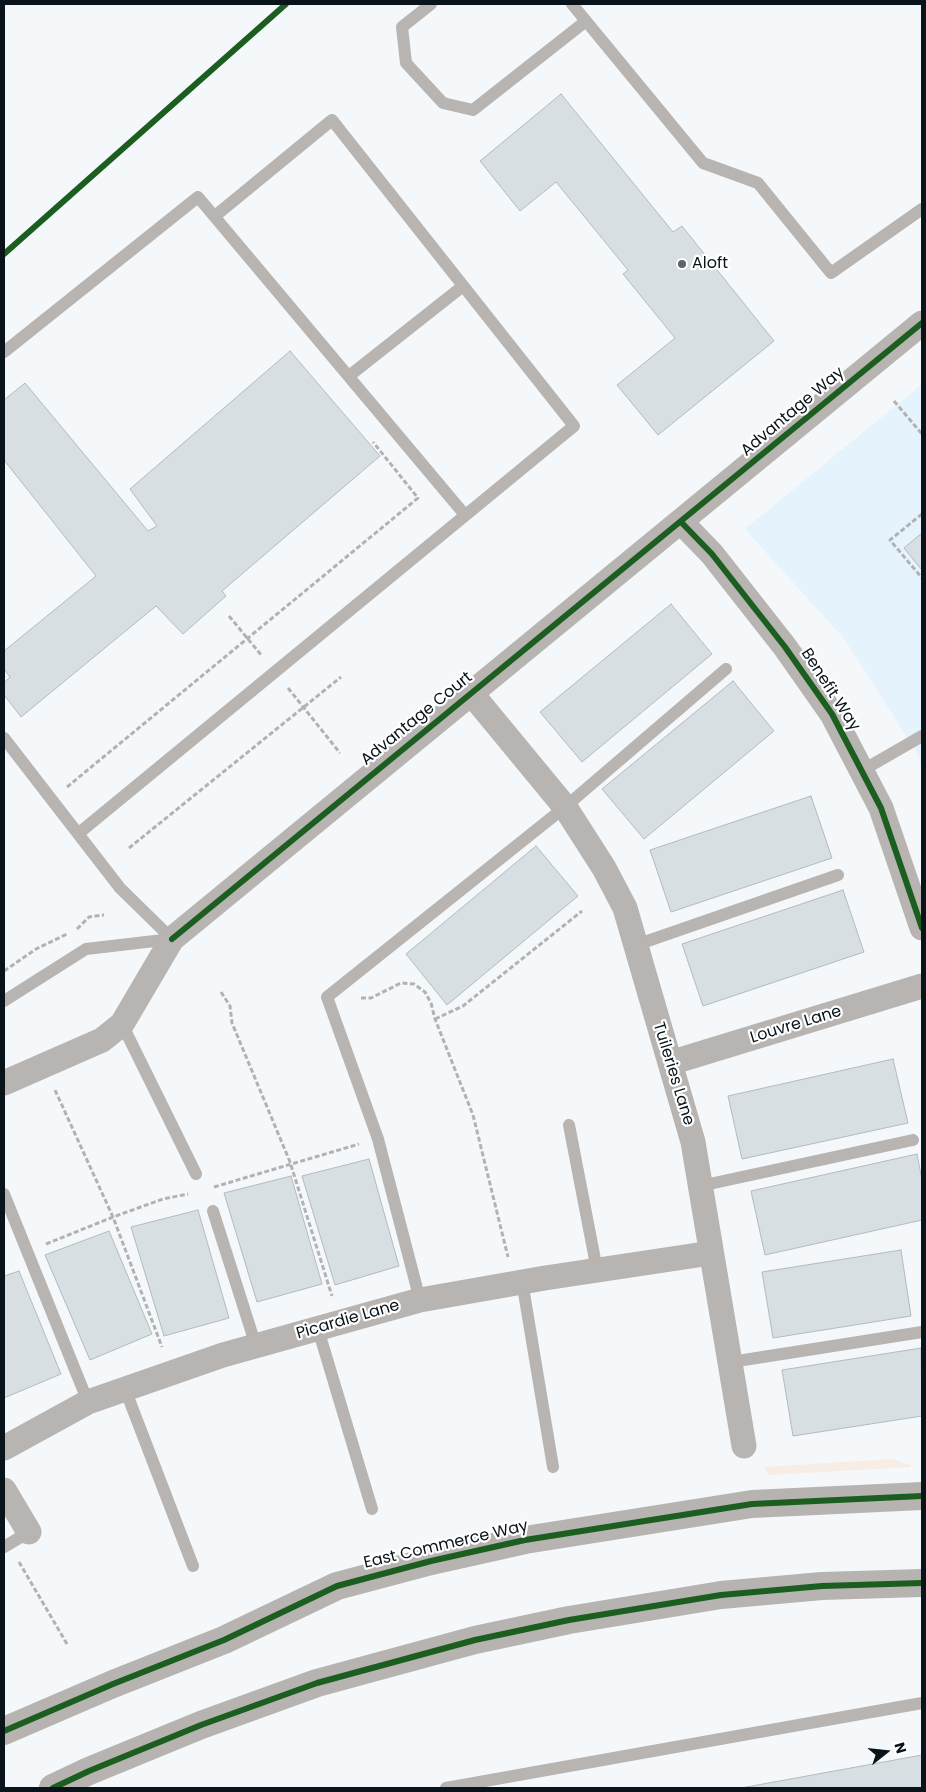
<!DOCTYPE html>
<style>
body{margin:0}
#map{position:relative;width:926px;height:1792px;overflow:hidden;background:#f5f8fa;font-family:Poppins,sans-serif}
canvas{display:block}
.frame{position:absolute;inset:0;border:5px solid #08141a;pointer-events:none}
.north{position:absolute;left:861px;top:1727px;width:50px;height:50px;-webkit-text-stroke:4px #fff;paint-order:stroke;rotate:74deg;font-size:14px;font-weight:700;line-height:20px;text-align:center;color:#08141a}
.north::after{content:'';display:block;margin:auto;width:18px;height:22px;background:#08141a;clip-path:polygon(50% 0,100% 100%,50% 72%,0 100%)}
</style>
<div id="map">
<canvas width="926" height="1792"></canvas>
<div class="frame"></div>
<div class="north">N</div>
</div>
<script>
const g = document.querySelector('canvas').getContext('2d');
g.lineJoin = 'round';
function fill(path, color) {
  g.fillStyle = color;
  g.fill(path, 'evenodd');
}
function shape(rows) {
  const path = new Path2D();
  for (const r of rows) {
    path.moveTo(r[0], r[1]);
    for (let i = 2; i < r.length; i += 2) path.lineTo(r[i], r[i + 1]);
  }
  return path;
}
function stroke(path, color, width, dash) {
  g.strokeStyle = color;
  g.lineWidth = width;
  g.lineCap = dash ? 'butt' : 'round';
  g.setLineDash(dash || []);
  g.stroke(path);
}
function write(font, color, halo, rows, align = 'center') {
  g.font = font + ' Poppins,sans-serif';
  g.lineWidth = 4.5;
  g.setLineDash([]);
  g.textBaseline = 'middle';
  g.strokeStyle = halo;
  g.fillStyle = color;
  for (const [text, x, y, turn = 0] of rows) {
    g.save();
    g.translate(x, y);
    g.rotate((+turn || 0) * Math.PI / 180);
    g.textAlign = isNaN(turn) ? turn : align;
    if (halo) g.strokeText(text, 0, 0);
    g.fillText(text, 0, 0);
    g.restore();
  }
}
const built = shape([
 [922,384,922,769,917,753,845,640,745,529]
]);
const green = shape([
 [892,1459,911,1465,911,1467,769,1475,764,1467]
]);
const building = shape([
 [561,94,673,232,682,226,774,341,658,435,617,385,675,338,623,274,628,270,556,182,520,211,480,161,561,94],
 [290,351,380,456,222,591,226,596,183,634,156,606,21,717,4,695,4,683,10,677,4,669,4,651,96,576,4,460,4,400,25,383,148,531,157,526,130,489,290,351],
 [922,533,922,570,904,548,922,533],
 [671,604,712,654,582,762,540,712,671,604],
 [733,681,774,731,644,839,602,789,733,681],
 [811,796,832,858,671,912,650,850,811,796],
 [536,846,578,896,447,1005,406,954,536,846],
 [843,890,864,952,703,1006,682,944,843,890],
 [893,1059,908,1123,742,1159,728,1096,893,1059],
 [917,1154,922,1180,922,1220,765,1255,751,1191,917,1154],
 [369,1159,399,1266,335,1285,302,1176,369,1159],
 [291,1176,322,1284,257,1302,224,1193,291,1176],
 [198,1210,229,1318,164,1336,131,1227,198,1210],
 [109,1231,152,1334,90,1360,45,1255,109,1231],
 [901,1250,911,1316,773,1338,762,1272,901,1250],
 [19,1271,61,1374,4,1398,4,1276,19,1271],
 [921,1348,922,1416,793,1436,782,1370,921,1348],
 [922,1755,922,1788,741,1788,922,1755]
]);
const path = shape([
 [894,401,922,434],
 [922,514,890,540,922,578],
 [229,616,262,656],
 [288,688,340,753],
 [67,787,418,498,373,442],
 [129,848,341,677],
 [77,929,89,917,104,915],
 [4,971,36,949,67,934],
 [221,992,230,1006,232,1023,290,1162,332,1296],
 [361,998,371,998,401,983,414,984,425,992,431,1003,435,1019,473,1115,508,1257],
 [435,1019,463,1006,582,911],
 [55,1090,113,1217,162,1347],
 [214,1187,359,1144],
 [46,1244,113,1217,163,1199,188,1194],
 [19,1562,67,1644]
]);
const service = shape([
 [431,4,402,27,406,63,443,103,473,110,586,21],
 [572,4,703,163,758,183,831,273,922,209],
 [4,352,198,197,465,515],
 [349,376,463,286],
 [4,738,120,888,172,939],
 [863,770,922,736],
 [79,833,574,426,332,120,215,216],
 [636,945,838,875],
 [4,1001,86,949,172,939],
 [122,1024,196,1174],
 [569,1125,597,1270],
 [700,1186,913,1140],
 [4,1194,88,1402],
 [213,1211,256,1346],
 [522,1281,553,1467],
 [420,1300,378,1139,327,997,565,807,726,669],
 [318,1329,372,1509],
 [731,1362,922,1332],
 [125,1389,193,1566],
 [4,1547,29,1532],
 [446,1788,922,1703]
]);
const minor = shape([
 [681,522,712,554,785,647,832,714,881,808,922,928],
 [471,693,565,807,604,868,625,908,693,1142,744,1446],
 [670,1063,922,986],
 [4,1083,102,1040,122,1024,172,939,922,323],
 [4,1448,88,1402,223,1355,420,1300,545,1278,711,1253],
 [4,1490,29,1532]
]);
const secondary = shape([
 [4,1731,113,1684,224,1640,337,1586,431,1561,525,1540,752,1504,922,1496],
 [53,1788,89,1771,201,1725,317,1683,475,1640,569,1620,721,1595,822,1586,922,1583]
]);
const cycleway = shape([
 [4,254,286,4],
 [681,522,712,554,785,647,832,714,881,808,922,928],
 [172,939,922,323],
 [4,1731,113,1684,224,1640,337,1586,431,1561,525,1540,752,1504,922,1496],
 [53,1788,89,1771,201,1725,317,1683,475,1640,569,1620,721,1595,822,1586,922,1583]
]);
const markers = [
 [682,264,5,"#5b6468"]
];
const poiNames = [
 ["Aloft",692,264]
];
const streetNames = [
 ["Advantage Way",793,412,-40],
 ["Benefit Way",830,690,57],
 ["Advantage Court",417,719,-39],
 ["Louvre Lane",796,1025,-17],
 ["Tuileries Lane",673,1074,73],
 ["Picardie Lane",348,1320,-16],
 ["East Commerce Way",446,1545,-13]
];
fill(built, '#e5f3fc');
fill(green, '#f7ede5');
fill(building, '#d8dfe3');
stroke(building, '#b3babf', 1);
stroke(path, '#b3b2b2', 3, [5, 2.5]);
stroke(service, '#b7b4b2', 12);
stroke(minor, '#b7b4b2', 25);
stroke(secondary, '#b6b3b1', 28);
stroke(cycleway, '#1b5e20', 6);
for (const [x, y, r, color] of markers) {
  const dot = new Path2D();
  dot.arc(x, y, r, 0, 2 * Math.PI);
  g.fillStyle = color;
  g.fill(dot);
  stroke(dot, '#fff', 2);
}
write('16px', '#08141a', '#fff', poiNames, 'left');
write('16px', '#08141a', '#fff', streetNames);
</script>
